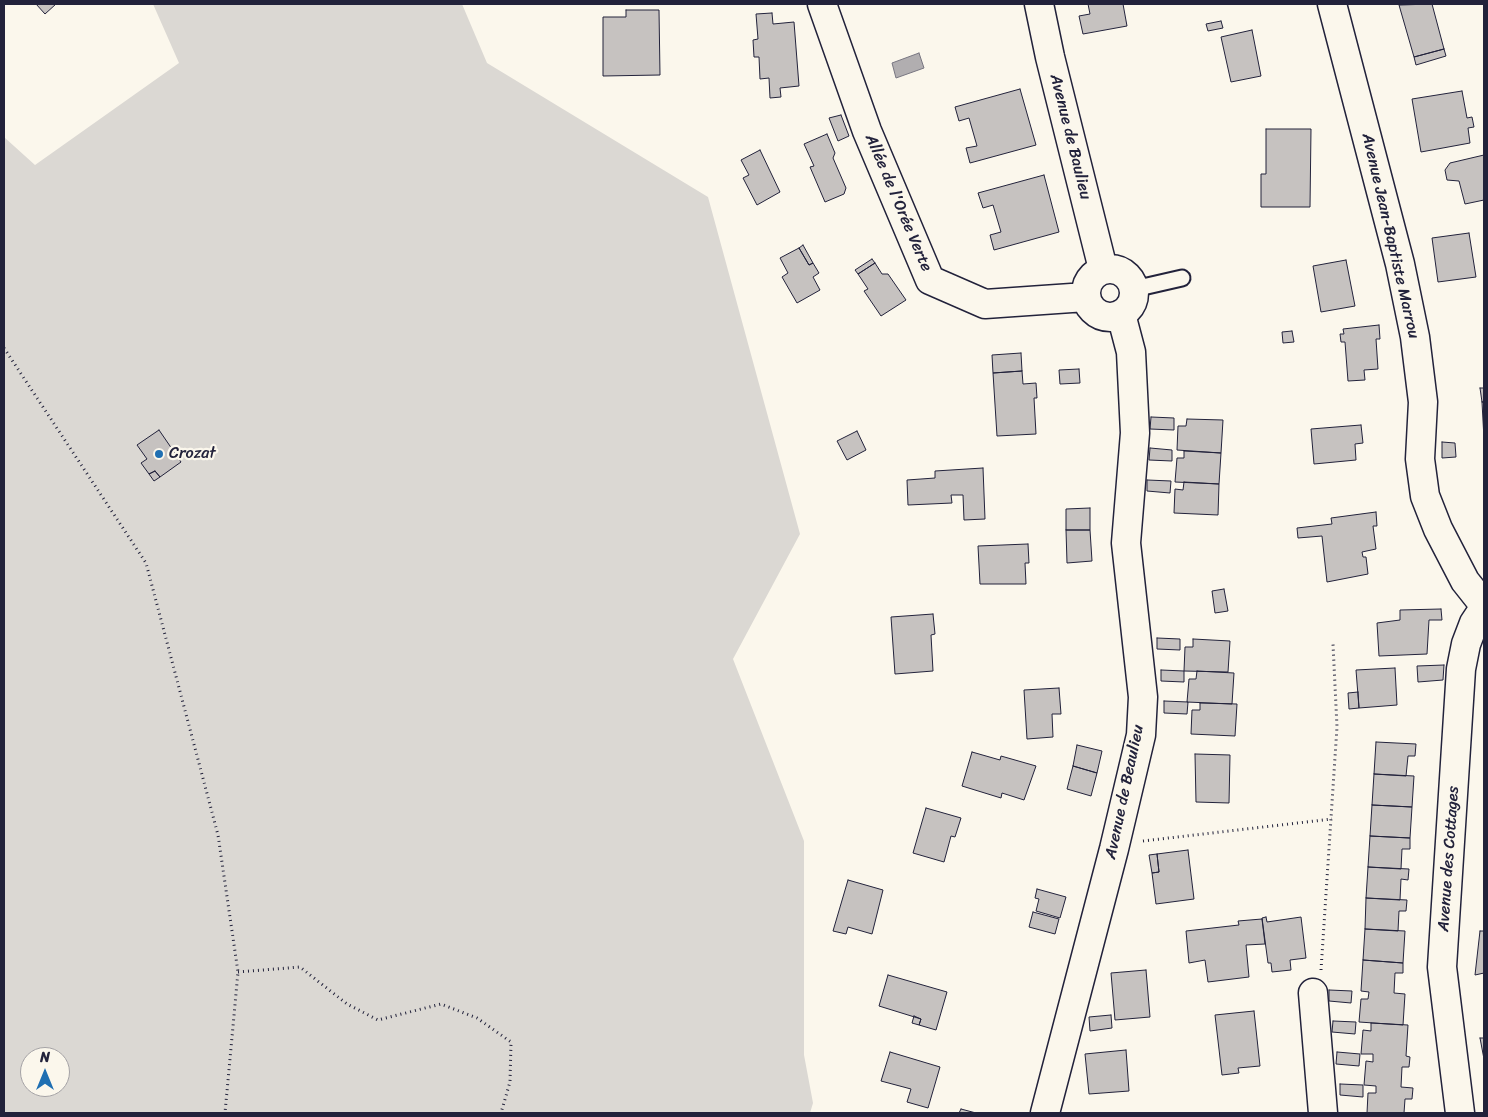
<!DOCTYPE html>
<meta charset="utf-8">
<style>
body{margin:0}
#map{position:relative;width:1488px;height:1117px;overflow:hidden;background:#fbf7ec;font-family:Sriracha,sans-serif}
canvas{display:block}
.frame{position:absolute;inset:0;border:5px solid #22223b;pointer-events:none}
.north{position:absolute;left:20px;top:1047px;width:50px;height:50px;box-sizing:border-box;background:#fbf7ec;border:1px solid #a4a2a5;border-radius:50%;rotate:0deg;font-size:14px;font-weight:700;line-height:20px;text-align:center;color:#22223b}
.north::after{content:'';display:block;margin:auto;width:18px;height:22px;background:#1f6fb2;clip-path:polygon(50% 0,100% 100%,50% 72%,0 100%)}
</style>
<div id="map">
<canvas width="1488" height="1117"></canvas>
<div class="frame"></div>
<div class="north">N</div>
</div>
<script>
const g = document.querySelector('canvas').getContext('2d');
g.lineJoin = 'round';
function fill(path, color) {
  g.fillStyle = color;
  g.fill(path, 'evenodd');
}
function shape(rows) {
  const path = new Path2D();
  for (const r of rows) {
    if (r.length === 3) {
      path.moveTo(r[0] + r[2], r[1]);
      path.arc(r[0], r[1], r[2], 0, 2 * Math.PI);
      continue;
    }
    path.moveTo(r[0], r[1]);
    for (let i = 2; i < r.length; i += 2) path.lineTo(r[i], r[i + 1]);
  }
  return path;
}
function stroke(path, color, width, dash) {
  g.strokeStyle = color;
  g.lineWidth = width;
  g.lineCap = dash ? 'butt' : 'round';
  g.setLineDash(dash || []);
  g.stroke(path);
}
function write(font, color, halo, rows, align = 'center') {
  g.font = font + ' Sriracha,sans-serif';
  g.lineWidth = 4.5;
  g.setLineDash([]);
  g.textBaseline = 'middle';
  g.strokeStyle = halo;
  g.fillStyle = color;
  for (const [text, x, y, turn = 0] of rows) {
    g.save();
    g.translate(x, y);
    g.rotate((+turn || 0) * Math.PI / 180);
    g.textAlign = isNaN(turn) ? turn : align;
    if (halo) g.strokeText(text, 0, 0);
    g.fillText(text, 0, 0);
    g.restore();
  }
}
const green = shape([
 [153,4,462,4,487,63,708,197,800,534,733,659,804,841,804,1055,813,1103,810,1113,4,1113,4,137,35,165,179,63],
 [30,1057,60,1057,60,1087,30,1087]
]);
const water = shape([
 [919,53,924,68,896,78,892,63,919,53]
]);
const building = shape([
 [36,4,56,4,45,14,36,4],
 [1088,4,1123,4,1127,26,1083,34,1079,16,1090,14,1088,4],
 [1432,4,1444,49,1414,57,1399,5,1432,4],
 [626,10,659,10,660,75,603,76,603,17,626,17,626,10],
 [772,13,773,24,794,22,799,86,780,88,781,97,770,98,769,78,760,79,759,57,754,57,753,40,758,39,756,14,772,13],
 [1221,21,1223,28,1208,31,1206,24,1221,21],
 [1252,30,1261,76,1231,82,1221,37,1252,30],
 [1444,49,1446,56,1416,65,1414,57,1444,49],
 [1020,89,1036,145,970,163,966,148,977,146,969,118,959,121,955,107,1020,89],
 [1462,91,1467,118,1472,117,1474,127,1468,128,1470,143,1421,152,1412,99,1462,91],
 [841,115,849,136,838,141,829,118,841,115],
 [1266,129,1311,129,1310,207,1261,207,1261,174,1266,174,1266,129],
 [827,134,835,153,833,158,846,188,844,194,825,202,810,167,814,166,804,144,827,134],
 [760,150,780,192,757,205,743,178,749,175,741,160,760,150],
 [1484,155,1484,200,1465,204,1459,181,1447,180,1445,170,1450,163,1484,155],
 [1044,175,1059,232,994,250,990,235,1001,232,993,205,983,208,978,193,1044,175],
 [1469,233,1476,277,1438,282,1432,238,1469,233],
 [803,245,813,263,809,265,799,248,803,245],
 [799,248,809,265,813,263,819,273,813,277,820,290,797,303,782,277,788,273,780,258,799,248],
 [872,259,875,263,858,274,855,270,872,259],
 [1346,260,1355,306,1321,312,1313,266,1346,260],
 [875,263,882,274,888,274,906,300,881,316,864,291,868,289,858,274,875,263],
 [1379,325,1380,339,1376,339,1378,369,1364,370,1365,380,1348,381,1345,342,1341,342,1340,334,1344,334,1343,329,1379,325],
 [1292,331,1294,342,1283,343,1282,332,1292,331],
 [1021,353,1022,371,993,373,992,355,1021,353],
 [1079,369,1080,383,1060,384,1059,370,1079,369],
 [1022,371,1023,384,1036,383,1037,398,1034,398,1036,434,997,436,993,373,1022,371],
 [1480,388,1484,388,1484,402,1482,402,1480,388],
 [1482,402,1484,402,1484,439,1482,402],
 [1151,417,1174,418,1174,430,1150,429,1151,417],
 [1187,419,1223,420,1221,453,1177,450,1178,426,1186,426,1187,419],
 [1361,425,1363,443,1355,444,1356,460,1314,464,1311,429,1361,425],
 [159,430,181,462,160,477,155,471,149,474,141,463,147,459,137,445,159,430],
 [857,431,866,450,847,460,837,441,857,431],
 [1442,442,1455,443,1456,457,1442,458,1442,442],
 [1150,448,1172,450,1172,461,1149,460,1150,448],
 [1184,451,1221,453,1219,484,1175,482,1177,458,1184,458,1184,451],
 [983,468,985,519,964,520,963,495,951,495,952,503,908,505,907,480,935,478,935,471,983,468],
 [155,471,160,477,154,481,149,474,155,471],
 [1147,480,1171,481,1170,493,1147,491,1147,480],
 [1184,482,1219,484,1218,515,1174,513,1175,489,1183,490,1184,482],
 [1090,508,1090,530,1066,530,1066,509,1090,508],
 [1376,512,1377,526,1373,526,1376,549,1362,552,1363,557,1366,557,1368,574,1327,582,1322,536,1298,538,1297,528,1332,524,1331,518,1376,512],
 [1066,530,1090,530,1092,561,1067,563,1066,530],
 [1028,544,1029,563,1025,563,1026,584,980,584,978,546,1028,544],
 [1224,589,1228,611,1215,613,1212,591,1224,589],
 [1441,609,1442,620,1429,620,1427,654,1379,656,1377,623,1400,620,1400,610,1441,609],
 [933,614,935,634,931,635,933,671,895,674,891,617,933,614],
 [1157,638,1180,639,1180,650,1157,649,1157,638],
 [1193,639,1230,641,1228,672,1184,671,1185,647,1193,647,1193,639],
 [1444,665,1443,680,1418,682,1417,666,1444,665],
 [1395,668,1397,705,1359,708,1356,670,1395,668],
 [1161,670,1184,671,1184,682,1161,681,1161,670],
 [1197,671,1234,673,1232,704,1187,702,1189,679,1196,679,1197,671],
 [1059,688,1061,714,1052,714,1053,737,1027,739,1024,690,1059,688],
 [1358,692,1359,708,1349,709,1348,693,1358,692],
 [1164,701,1188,702,1187,714,1164,713,1164,701],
 [1200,703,1237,704,1235,736,1191,734,1192,710,1200,710,1200,703],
 [1376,742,1416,744,1415,756,1408,756,1406,776,1374,774,1376,742],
 [1077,745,1102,751,1097,773,1073,766,1077,745],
 [972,752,1000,760,1001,756,1036,766,1024,800,1002,793,1001,798,962,786,972,752],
 [1195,754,1230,755,1229,803,1196,802,1195,754],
 [1073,766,1097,773,1091,796,1067,789,1073,766],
 [1374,774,1414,776,1412,807,1372,805,1374,774],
 [1372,805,1412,807,1410,838,1370,836,1372,805],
 [926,808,961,818,955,837,951,836,944,862,913,853,926,808],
 [1370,836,1410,838,1410,849,1402,849,1401,869,1368,867,1370,836],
 [1188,850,1194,899,1156,904,1152,873,1159,872,1157,854,1188,850],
 [1157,854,1159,872,1152,873,1149,855,1157,854],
 [1368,867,1409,869,1408,880,1401,879,1400,900,1366,898,1368,867],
 [848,880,883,890,872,934,848,927,846,934,833,931,848,880],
 [1037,889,1066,897,1060,918,1036,911,1039,899,1035,898,1037,889],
 [1366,898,1407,900,1406,911,1399,911,1398,931,1365,929,1366,898],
 [1033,912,1059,919,1055,934,1029,927,1033,912],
 [1266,917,1267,922,1301,917,1306,958,1290,960,1291,970,1272,972,1271,963,1268,963,1262,918,1266,917],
 [1262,919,1265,944,1246,945,1249,977,1208,982,1205,960,1189,963,1186,931,1239,925,1238,921,1262,919],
 [1365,929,1405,931,1403,963,1363,960,1365,929],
 [1480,931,1484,931,1484,973,1475,975,1480,931],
 [1363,960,1403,963,1403,973,1395,973,1394,993,1405,994,1403,1025,1359,1022,1361,999,1368,999,1369,992,1361,991,1363,960],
 [1146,970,1150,1017,1115,1020,1111,973,1146,970],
 [888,975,947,992,936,1030,919,1025,921,1019,879,1006,888,975],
 [1329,990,1352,991,1351,1003,1329,1001,1329,990],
 [1254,1011,1260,1066,1238,1068,1239,1073,1222,1075,1215,1015,1254,1011],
 [1111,1015,1112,1028,1090,1031,1089,1017,1111,1015],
 [914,1016,921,1019,919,1025,912,1023,914,1016],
 [1333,1021,1356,1022,1355,1034,1332,1032,1333,1021],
 [1371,1023,1408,1025,1406,1056,1410,1057,1409,1067,1402,1067,1401,1087,1413,1088,1412,1099,1405,1099,1404,1113,1367,1113,1368,1093,1376,1093,1376,1086,1364,1085,1366,1061,1373,1062,1373,1054,1361,1054,1363,1030,1371,1031,1371,1023],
 [1480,1038,1484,1038,1484,1059,1480,1038],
 [1126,1050,1129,1091,1089,1094,1085,1054,1126,1050],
 [890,1052,940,1067,928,1108,907,1102,911,1089,881,1081,890,1052],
 [1337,1052,1360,1054,1359,1066,1336,1064,1337,1052],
 [1340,1084,1363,1085,1363,1097,1340,1095,1340,1084],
 [961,1109,976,1113,959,1113,961,1109]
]);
const path = shape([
 [4,348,146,563,218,835,238,972,225,1113],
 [1143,841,1332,819],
 [1321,970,1337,727,1333,644],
 [238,972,300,967,347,1004,378,1020,441,1004,477,1018,511,1042,510,1082,501,1113]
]);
const service = shape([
 [1134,289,1182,278]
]);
const minor = shape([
 [822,4,867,131,930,280,985,304,1086,297],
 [1039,4,1050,57,1103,269],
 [1110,293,24],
 [1313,993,1323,1113],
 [1045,1113,1114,849,1141,735,1143,697,1126,543,1135,433,1131,352,1121,314],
 [1460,1113,1442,967,1461,669,1466,644,1474,623,1484,608]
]);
const secondary = shape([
 [1332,4,1400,264,1415,337,1423,402,1420,459,1425,496,1438,529,1465,581,1484,605]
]);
const markers = [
 [159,454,5,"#1f6fb2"]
];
const streetNames = [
 ["Avenue de Baulieu",1070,137,76],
 ["Allée de l'Orée Verte",898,203,67],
 ["Avenue Jean-Baptiste Marrou",1390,236,77],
 ["Avenue de Beaulieu",1125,792,-78],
 ["Avenue des Cottages",1449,859,-86]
];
const poiNames = [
 ["Crozat",169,454]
];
fill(green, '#dbd8d3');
fill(water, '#b1aeb0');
stroke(water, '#787681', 1);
fill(building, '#c6c2c0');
stroke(building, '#22223b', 1);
stroke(service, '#22223b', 19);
stroke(minor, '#22223b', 31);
stroke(secondary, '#22223b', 31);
stroke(path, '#22223b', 3, [1, 4]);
stroke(service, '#fbf7ec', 15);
stroke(minor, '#fbf7ec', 28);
stroke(secondary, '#fbf7ec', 28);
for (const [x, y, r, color] of markers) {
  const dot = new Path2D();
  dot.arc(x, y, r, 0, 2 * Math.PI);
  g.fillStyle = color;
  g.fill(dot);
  stroke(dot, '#fbf7ec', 2);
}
write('16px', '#22223b', '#fbf7ec', streetNames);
write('16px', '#22223b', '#fbf7ec', poiNames, 'left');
</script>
